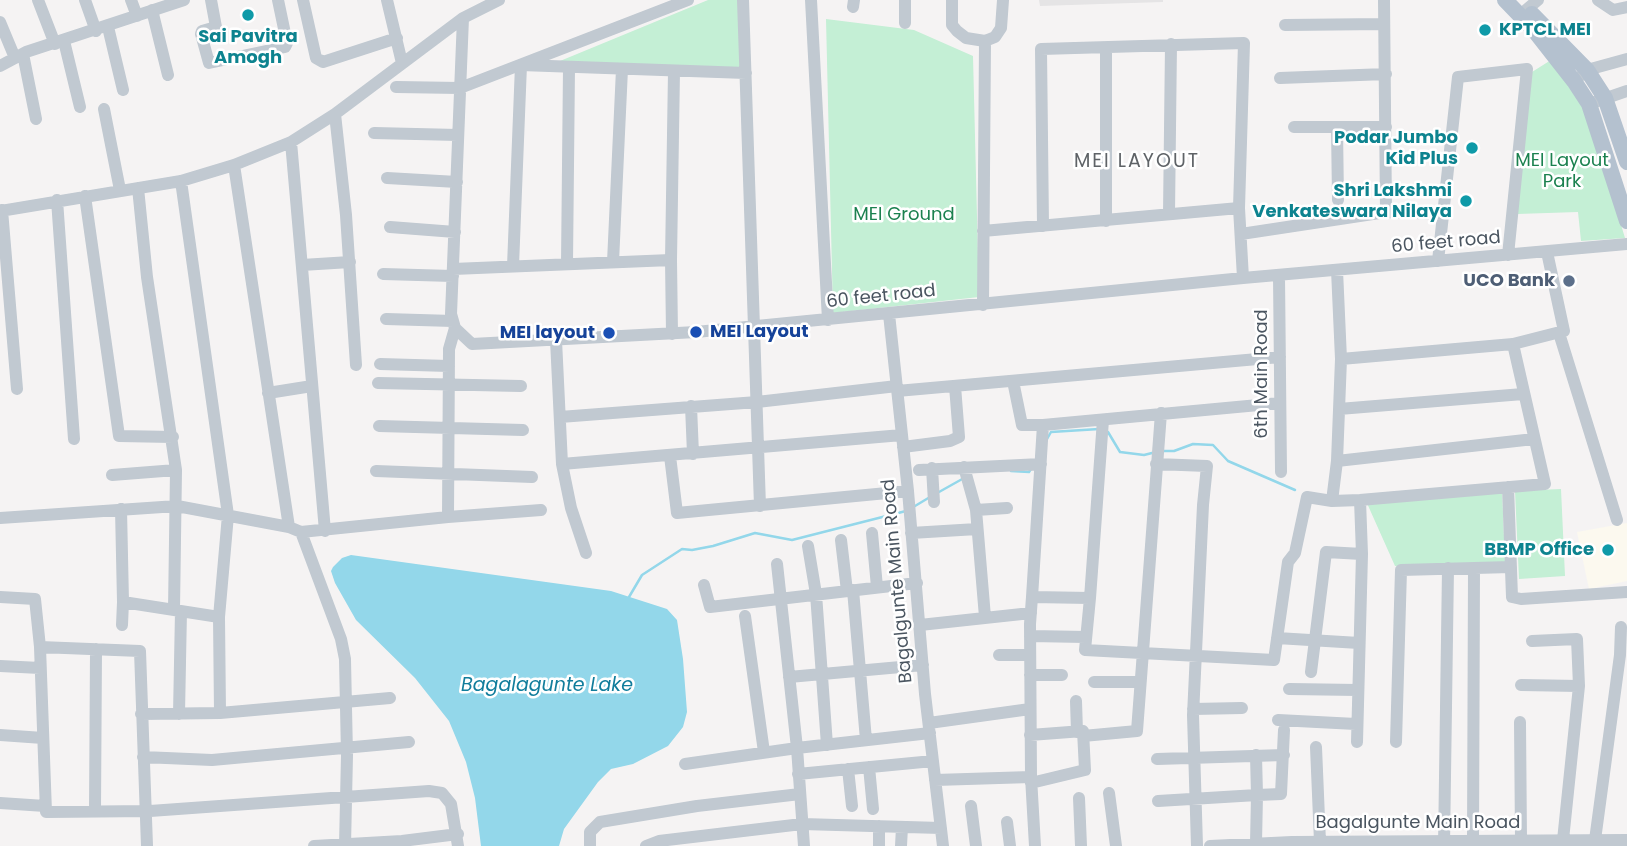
<!DOCTYPE html>
<style>
body{margin:0}
canvas{display:block;background:#f5f3f3}
</style>
<canvas width="1627" height="846"></canvas>
<script>
const g = document.querySelector('canvas').getContext('2d');
g.lineJoin = 'round';
function fill(path, color) {
  g.fillStyle = color;
  g.fill(path, 'evenodd');
}
function shape(rows) {
  const path = new Path2D();
  for (const r of rows) {
    path.moveTo(r[0], r[1]);
    for (let i = 2; i < r.length; i += 2) path.lineTo(r[i], r[i + 1]);
  }
  return path;
}
function stroke(path, color, width, dash) {
  g.strokeStyle = color;
  g.lineWidth = width;
  g.lineCap = dash ? 'butt' : 'round';
  g.setLineDash(dash || []);
  g.stroke(path);
}
function write(font, color, halo, rows, align = 'center') {
  g.font = font + ' Poppins,sans-serif';
  g.lineWidth = 5;
  g.setLineDash([]);
  g.textBaseline = 'middle';
  g.strokeStyle = halo;
  g.fillStyle = color;
  for (const [text, x, y, turn = 0] of rows) {
    g.save();
    g.translate(x, y);
    g.rotate((+turn || 0) * Math.PI / 180);
    g.textAlign = isNaN(turn) ? turn : align;
    if (halo) g.strokeText(text, 0, 0);
    g.fillText(text, 0, 0);
    g.restore();
  }
}
const commercial = shape([
 [1627,523,1627,581,1589,589,1577,532]
]);
const education = shape([
 [1039,0,1163,0,1163,2,1040,6]
]);
const green = shape([
 [708,0,740,0,743,69,560,61],
 [826,19,914,30,973,56,979,297,833,313],
 [1551,60,1588,115,1625,238,1581,241,1578,212,1517,214,1532,72],
 [1502,489,1505,562,1395,566,1366,501],
 [1561,489,1565,576,1519,579,1515,491]
]);
const water = shape([
 [351,555,611,591,667,609,677,620,683,659,687,712,683,727,668,746,633,764,611,769,598,782,564,829,559,846,481,846,475,798,466,762,449,721,415,678,356,620,335,583,331,571,333,567,342,558]
]);
const stream = shape([
 [1108,432,1120,452,1144,455,1152,453],
 [1047,439,1051,432,1099,429],
 [1162,451,1174,451,1193,444,1213,445,1228,461,1295,490],
 [1011,471,1029,472,1031,469],
 [939,492,964,478],
 [915,506,930,497],
 [629,597,642,575,682,549,692,550,713,546,755,533,792,540,906,511]
]);
const minor = shape([
 [38,0,55,44],
 [85,0,96,31],
 [131,0,137,16],
 [211,0,216,27,202,31,201,34,209,63,285,47,287,43,278,0],
 [303,0,316,58,323,62,397,38],
 [387,0,402,63],
 [743,0,760,506],
 [811,0,828,320],
 [952,0,952,25,957,31,966,38,985,41],
 [1384,0,1386,212],
 [1598,0,1613,10,1627,7],
 [853,7,854,0],
 [152,10,168,75],
 [1520,15,1538,0],
 [463,18,451,314,455,328,472,344,696,332,1243,278,1627,244],
 [0,22,15,58,26,52,184,0],
 [905,23,905,0],
 [1285,25,1384,24],
 [108,27,123,90],
 [64,41,80,107],
 [985,41,995,37,1001,28,1003,0],
 [1106,48,1106,221],
 [23,54,36,119],
 [0,66,15,58],
 [1582,75,1587,70,1627,59],
 [1280,78,1386,74],
 [396,87,460,88,688,0],
 [1589,104,1627,91],
 [104,109,120,190],
 [335,114,346,215,356,365],
 [1294,127,1386,127],
 [1337,127,1338,200],
 [374,133,458,135],
 [291,142,325,531],
 [234,165,289,527],
 [387,178,457,182],
 [181,181,228,515,219,617,220,713],
 [138,188,147,277,176,470,174,610],
 [85,196,119,436,173,437],
 [57,200,74,439],
 [2,210,17,389],
 [0,211,181,181,234,165,291,142,335,114,463,18,499,0],
 [1169,214,1171,44],
 [1043,226,1041,49,1244,43,1239,208,1243,278],
 [390,227,455,232],
 [983,231,1239,208],
 [1241,234,1386,212,1443,214],
 [1438,261,1458,77,1527,69,1508,255],
 [613,262,622,69],
 [567,264,569,67],
 [302,265,350,262],
 [513,266,521,65,746,73],
 [453,269,671,260],
 [383,274,453,276],
 [1279,276,1281,472],
 [983,305,985,41],
 [889,314,908,491,925,694,943,846],
 [386,319,453,321],
 [1559,333,1617,520],
 [672,334,671,260,674,71],
 [556,340,562,464,571,508,586,553],
 [1341,359,1513,344,1564,331,1547,252],
 [380,364,449,366],
 [1013,381,1022,425,1043,425,1280,403],
 [378,383,521,386],
 [897,391,1280,357],
 [268,393,312,386],
 [691,406,693,454],
 [1339,409,1523,394],
 [560,417,757,402,897,386],
 [1043,425,1032,597,1090,598,1103,420],
 [379,426,523,430],
 [903,447,950,441,959,437,955,386],
 [670,456,677,513,908,491],
 [1337,461,1534,439],
 [562,464,902,435],
 [1156,464,1207,466,1203,505,1193,715,1197,846],
 [964,467,976,510,985,617],
 [932,468,934,502],
 [919,470,1041,464],
 [376,471,532,477],
 [112,475,176,470],
 [1508,487,1512,597,1521,599,1627,592],
 [1332,501,1337,461,1341,359,1337,270],
 [121,509,123,602,219,617],
 [976,510,1007,508],
 [448,517,449,349,455,328],
 [0,518,177,506,289,527,301,532,448,517,541,510],
 [301,532,341,639,345,659,347,755,345,846],
 [872,533,877,587],
 [911,533,977,529],
 [841,540,847,591],
 [808,546,816,594,827,745],
 [777,564,797,748,804,846],
 [704,585,710,607,917,583],
 [853,590,866,740],
 [0,597,35,599,40,647,46,812,150,811,429,791,442,793,451,804,458,846],
 [1032,597,1030,624,1031,777,1035,846],
 [1090,598,1085,650,1274,660,1288,562,1295,553,1307,497,1332,501,1360,500,1545,484,1513,344],
 [745,616,764,752],
 [122,625,123,602],
 [920,625,1031,613],
 [1030,636,1086,637],
 [1277,638,1359,643],
 [1532,641,1577,639,1579,686],
 [40,647,140,651,147,846],
 [999,655,1030,655],
 [0,666,40,668],
 [1311,672,1326,552,1362,554],
 [1030,675,1062,675],
 [789,677,923,665],
 [1094,682,1140,682],
 [1521,685,1579,686,1563,840],
 [1289,689,1358,690],
 [1076,701,1077,732],
 [1193,709,1242,708],
 [141,714,220,713,390,698],
 [179,714,181,611],
 [1278,720,1356,724],
 [1520,722,1521,840],
 [929,723,1030,709],
 [0,735,43,738],
 [1030,735,1083,731,1085,770,1031,783],
 [1083,736,1137,731,1161,413],
 [1357,742,1362,554,1360,500],
 [1396,742,1401,570,1511,567],
 [1316,747,1320,842],
 [143,757,212,760,409,742],
 [1157,759,1284,755],
 [685,764,797,748,930,733],
 [869,767,873,809],
 [848,769,852,806],
 [798,774,933,761],
 [935,780,1031,777],
 [1109,793,1116,846],
 [1079,798,1081,846],
 [1158,801,1257,795,1256,755],
 [0,803,45,806],
 [971,806,976,846],
 [95,811,96,649],
 [1007,822,1010,846],
 [879,826,879,846],
 [1595,840,1620,655,1621,627],
 [1473,841,1474,568],
 [1256,843,1257,795,1281,794,1284,730],
 [314,846,402,841,458,834],
 [590,846,590,832,600,822,697,806,800,794],
 [646,846,659,841,802,824,941,828],
 [901,846,902,827],
 [1210,846,1292,842,1627,840],
 [1444,846,1448,568]
]);
const major = shape([
 [1505,0,1534,30,1574,81,1589,104,1627,221],
 [1532,14,1587,70,1605,98,1627,162]
]);
const markers = [
 [248,15,7,"#0f9aa8"],
 [1485,30,7,"#0f9aa8"],
 [1472,148,7,"#0f9aa8"],
 [1466,201,7,"#0f9aa8"],
 [1569,281,7,"#5c6f8a"],
 [696,332,7,"#1a4fb4"],
 [609,333,7,"#1a4fb4"],
 [1608,550,7,"#0f9aa8"]
];
const cultureNames = [
 ["KPTCL MEI",1499,30,"left"],
 ["Sai Pavitra",248,37,"center"],
 ["Amogh",248,58,"center"],
 ["Podar Jumbo",1458,138],
 ["Kid Plus",1458,159],
 ["Shri Lakshmi",1452,191],
 ["Venkateswara Nilaya",1452,212],
 ["BBMP Office",1594,550]
];
const parkNames = [
 ["MEI Layout",1562,161],
 ["Park",1562,182],
 ["MEI Ground",904,215]
];
const streetNames = [
 ["60 feet road",1446,243,-5],
 ["60 feet road",881,297,-6],
 ["6th Main Road",1262,374,-90],
 ["Bagalgunte Main Road",898,581,-95],
 ["Bagalgunte Main Road",1418,823]
];
const serviceNames = [
 ["UCO Bank",1555,281]
];
const transitNames = [
 ["MEI Layout",710,332],
 ["MEI layout",595,333,"right"]
];
const neighbourhoodNames = [
 ["MEI LAYOUT",1137,162]
];
const waterNames = [
 ["Bagalagunte Lake",547,686]
];
fill(commercial, '#fcf9ef');
fill(education, '#e5e4e5');
fill(green, '#c4efd5');
fill(water, '#93d7ea');
stroke(stream, '#93d7ea', 2.5);
stroke(minor, '#c1c9d1', 12);
stroke(major, '#b4c1cf', 16);
for (const [x, y, r, color] of markers) {
  const dot = new Path2D();
  dot.arc(x, y, r, 0, 2 * Math.PI);
  g.fillStyle = color;
  g.fill(dot);
  stroke(dot, '#fff', 2.5);
}
write('bold 18px', '#0d838f', '#fff', cultureNames, 'right');
write('18px', '#1b814f', '#fff', parkNames);
write('18px', '#4a5560', '#fff', streetNames);
write('bold 18px', '#4e5e75', '#fff', serviceNames, 'right');
write('bold 18px', '#164399', '#fff', transitNames, 'left');
g.letterSpacing = '2px';
write('19px', '#5f6367', '#fff', neighbourhoodNames);
g.letterSpacing = '0px';
write('italic 19px', '#117d9c', '#fff', waterNames);
</script>
